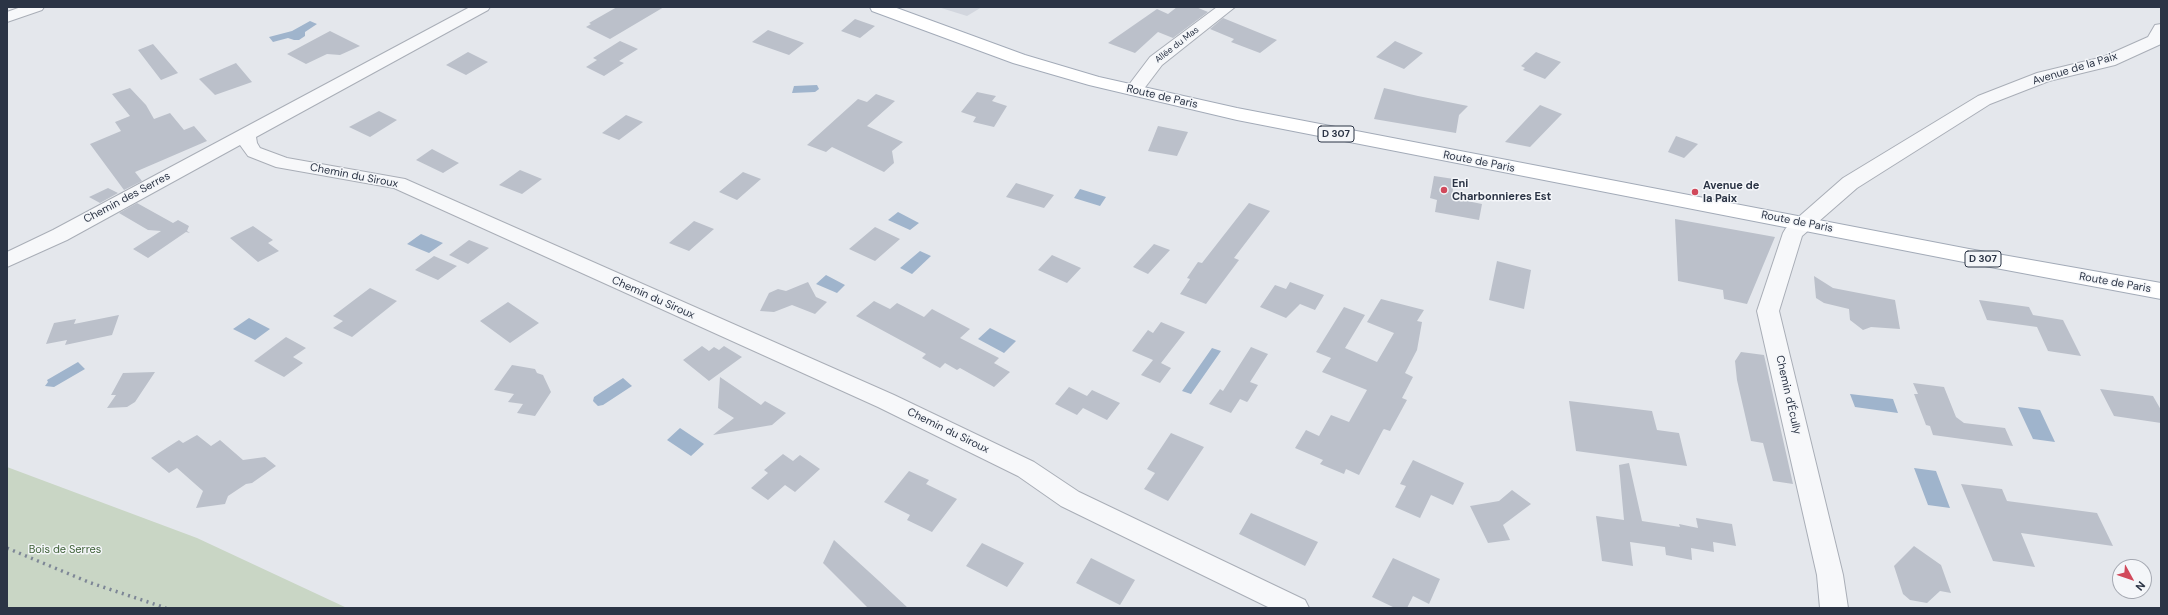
<!DOCTYPE html>
<meta charset="utf-8">
<style>
body{margin:0}
#map{position:relative;width:2168px;height:615px;overflow:hidden;background:#e4e7ec;font-family:"DM Sans",sans-serif}
canvas{display:block}
.frame{position:absolute;inset:0;border:8px solid #2b3445;pointer-events:none}
.north{position:absolute;left:2112px;top:559px;width:40px;height:40px;box-sizing:border-box;background:#f4f6f9;border:1px solid #a4a8b1;border-radius:50%;rotate:130deg;font-size:11px;font-weight:700;line-height:16px;text-align:center;color:#2b3445}
.north::after{content:'';display:block;margin:auto;width:14px;height:18px;background:#d1495b;clip-path:polygon(50% 0,100% 100%,50% 72%,0 100%)}
</style>
<div id="map">
<canvas width="2168" height="615"></canvas>
<div class="frame"></div>
<div class="north">N</div>
</div>
<script>
const g = document.querySelector('canvas').getContext('2d');
g.lineJoin = 'round';
function fill(path, color) {
  g.fillStyle = color;
  g.fill(path, 'evenodd');
}
function shape(rows) {
  const path = new Path2D();
  for (const r of rows) {
    path.moveTo(r[0], r[1]);
    for (let i = 2; i < r.length; i += 2) path.lineTo(r[i], r[i + 1]);
  }
  return path;
}
function stroke(path, color, width, dash) {
  g.strokeStyle = color;
  g.lineWidth = width;
  g.lineCap = dash ? 'butt' : 'round';
  g.setLineDash(dash || []);
  g.stroke(path);
}
function write(font, color, halo, rows, align = 'center') {
  g.font = font + ' "DM Sans",sans-serif';
  g.lineWidth = 3;
  g.setLineDash([]);
  g.textBaseline = 'middle';
  g.strokeStyle = halo;
  g.fillStyle = color;
  for (const [text, x, y, turn = 0] of rows) {
    g.save();
    g.translate(x, y);
    g.rotate((+turn || 0) * Math.PI / 180);
    g.textAlign = isNaN(turn) ? turn : align;
    if (halo) g.strokeText(text, 0, 0);
    g.fillText(text, 0, 0);
    g.restore();
  }
}
const built = shape([
 [938,7,982,7,967,16]
]);
const green = shape([
 [7,467,197,538,347,608,7,608]
]);
const water = shape([
 [310,21,317,24,305,32,305,36,299,40,294,40,288,38,273,42,269,37,292,31],
 [817,85,819,89,815,92,792,93,794,86],
 [1080,189,1106,197,1100,206,1074,198],
 [898,212,919,223,910,230,888,220],
 [421,234,443,243,429,253,407,244],
 [920,251,931,256,912,274,900,268],
 [826,275,845,285,837,293,816,284],
 [249,318,270,329,255,340,233,329],
 [990,328,1016,341,1004,353,978,339],
 [1212,348,1221,351,1191,394,1182,391],
 [78,362,85,369,54,387,45,386,48,382,47,380],
 [623,378,632,386,603,405,598,406,593,401,594,397],
 [1850,394,1893,399,1898,413,1855,407],
 [2018,407,2040,410,2055,442,2033,439],
 [680,428,704,444,691,456,667,440],
 [1914,468,1936,471,1950,508,1928,505]
]);
const building = shape([
 [617,7,664,7,610,39,586,27,591,24,589,23],
 [1177,7,1196,7,1208,12,1173,38,1158,32,1135,53,1108,43,1157,9,1168,14],
 [1223,18,1277,40,1260,53,1231,42,1234,39,1210,29],
 [855,19,875,26,860,38,841,31],
 [768,30,804,43,789,55,752,42],
 [330,31,360,46,340,55,327,54,306,64,287,54],
 [620,41,638,49,619,61,624,63,604,76,586,67,597,60,593,58],
 [1395,41,1423,53,1404,69,1376,57],
 [153,44,178,73,161,80,138,50],
 [468,52,488,62,466,75,446,65],
 [1536,52,1561,62,1545,79,1523,70,1525,68,1521,66],
 [236,63,252,82,215,95,199,79],
 [130,88,146,105,154,119,170,113,184,130,194,126,207,141,135,172,142,181,124,190,90,144,121,131,115,122,130,116,112,94],
 [1384,88,1418,96,1468,106,1459,115,1456,133,1374,119],
 [977,92,996,96,992,101,1007,106,994,127,973,122,976,117,961,112],
 [876,94,895,101,867,126,903,142,892,151,894,163,884,172,832,147,826,152,807,145,858,99,867,102],
 [1540,105,1562,114,1530,147,1505,142],
 [379,111,397,120,370,137,349,127],
 [626,115,643,122,619,140,602,133],
 [1158,126,1188,132,1177,156,1148,151],
 [1676,136,1698,144,1684,158,1668,152],
 [432,149,459,163,443,173,416,160],
 [520,170,542,179,522,194,499,185],
 [743,172,761,179,737,200,719,192],
 [1434,176,1454,179,1452,198,1482,204,1479,220,1435,212,1437,200,1430,198],
 [1016,183,1054,195,1044,208,1006,197],
 [108,188,118,193,100,203,89,197],
 [137,203,173,223,178,220,189,226,187,231,190,233,186,232,148,258,133,249,161,231,148,230,119,213],
 [1249,203,1270,211,1234,258,1239,260,1206,304,1180,294,1190,279,1187,278,1198,262,1202,263],
 [1675,219,1775,237,1747,304,1724,299,1723,290,1678,281],
 [694,221,714,229,689,251,669,243],
 [253,226,273,240,268,243,279,251,258,262,230,238],
 [875,227,900,239,875,261,849,249],
 [469,240,489,248,468,264,449,255],
 [1154,244,1170,250,1148,274,1133,267],
 [1052,255,1081,268,1067,283,1038,270],
 [434,256,457,266,438,280,415,270],
 [1497,261,1531,270,1524,309,1489,300],
 [1814,276,1833,288,1895,300,1900,329,1871,327,1863,330,1850,320,1849,309,1824,303,1816,298],
 [808,282,816,297,827,302,815,314,792,305,774,312,760,311,769,293,778,289,786,291],
 [1290,282,1324,295,1315,310,1300,304,1286,318,1260,307,1275,285,1286,289],
 [370,288,397,301,352,337,333,328,343,321,333,316],
 [1381,299,1424,310,1417,321,1422,322,1417,350,1405,373,1413,377,1402,398,1407,400,1390,431,1384,429,1383,430,1359,475,1346,469,1344,474,1320,464,1323,460,1295,448,1306,430,1319,436,1331,415,1349,422,1367,390,1322,372,1331,358,1316,352,1344,307,1365,315,1345,348,1377,362,1394,333,1367,322],
 [1979,300,2029,307,2033,315,2063,320,2081,356,2048,351,2037,327,1987,320],
 [874,301,890,309,897,303,924,317,932,309,970,329,960,338,999,358,994,363,1010,372,994,387,960,368,957,370,945,363,940,368,922,358,926,354,856,316],
 [508,302,539,323,510,343,480,321],
 [119,315,112,335,65,345,67,340,46,344,54,323,76,319,74,324],
 [1161,322,1185,332,1161,363,1171,368,1160,383,1141,375,1153,360,1132,351,1148,330,1153,333],
 [286,337,306,348,293,357,303,363,284,377,254,361],
 [702,346,709,351,714,347,719,350,724,346,742,357,709,381,683,360],
 [1251,347,1268,354,1250,382,1258,385,1248,401,1247,402,1240,399,1231,413,1209,404,1220,389,1223,391],
 [1741,352,1764,355,1793,484,1773,481,1763,443,1751,441,1737,380,1735,361],
 [512,365,535,369,537,373,543,375,551,392,535,416,517,413,523,404,508,402,514,394,494,390],
 [155,372,135,402,127,407,107,408,116,395,111,395,123,373],
 [720,377,761,405,765,401,786,413,772,425,713,435,734,418,718,408],
 [1913,383,1944,387,1956,417,1964,423,2005,428,2013,446,1933,435,1930,426,1926,425,1914,394,1918,394],
 [1069,387,1087,396,1092,390,1120,403,1107,420,1083,408,1077,415,1055,404],
 [2100,389,2153,396,2161,410,2161,423,2114,416],
 [1569,401,1652,411,1657,430,1679,433,1687,466,1576,451],
 [1171,433,1204,447,1168,501,1144,489,1155,473,1147,469],
 [197,435,211,446,220,440,243,460,265,457,276,466,252,483,246,484,228,496,225,504,196,508,203,491,177,468,169,473,151,458,179,440,183,443],
 [783,454,793,461,800,455,820,469,795,492,785,485,768,500,751,488,768,473,764,470],
 [1413,460,1464,483,1453,505,1431,495,1420,518,1395,507,1406,486,1400,484],
 [1629,463,1642,521,1680,527,1679,524,1698,528,1696,518,1732,524,1736,546,1713,542,1714,552,1691,548,1692,560,1666,555,1665,547,1630,542,1633,566,1602,561,1596,516,1624,520,1619,465],
 [909,471,929,480,926,484,957,499,932,532,907,520,910,515,884,502],
 [1961,484,2002,489,2007,501,2097,513,2113,546,2021,533,2035,567,1993,561],
 [1512,490,1531,504,1503,525,1510,540,1488,543,1470,506,1499,501],
 [1251,513,1318,542,1305,566,1239,534],
 [834,540,879,581,908,608,868,608,823,563],
 [982,543,1024,563,1007,587,966,566],
 [1914,546,1941,565,1951,593,1940,591,1927,603,1910,600,1903,594,1894,566],
 [1091,558,1135,580,1120,605,1076,583],
 [1393,558,1440,579,1429,604,1413,596,1407,608,1395,608,1372,597]
]);
const minor = shape([
 [21,7,44,7,42,10,7,22,7,12,21,7],
 [470,7,490,7,488,10,256,137,257,143,260,148,287,158,405,179,894,395,1034,462,1079,492,1305,600,1309,608,1270,608,1061,506,1018,476,878,407,394,188,276,167,248,156,240,145,67,240,7,267,7,252,53,230,470,7],
 [1217,7,1235,7,1162,65,1140,94,1134,95,1128,94,1125,90,1150,57,1217,7]
]);
const tertiary = shape([
 [2161,24,2161,44,2115,65,2049,81,1990,104,1857,188,1802,236,1779,311,1843,575,1848,608,1820,608,1817,575,1757,311,1783,233,1786,228,1843,178,1978,96,2037,73,2103,57,2148,37,2155,25,2161,24]
]);
const primary = shape([
 [870,7,894,7,1025,55,1099,77,1237,108,1969,249,2161,283,2161,299,1969,263,1237,120,1089,85,1013,63,872,11,870,7]
]);
const rail = shape([
 [7,548,91,583,166,608]
]);
const markers = [
 [1444,190,4,"#d1495b"],
 [1695,192,4,"#d1495b"]
];
const farStreetnames = [
 ["Allée du Mas",1177,45,-38]
];
const shields = [
 [1336,134,36],
 [1983,259,36]
];
const shieldNames = [
 ["D 307",1336,134],
 ["D 307",1983,259]
];
const streetNames = [
 ["Avenue de la Paix",2075,69,-17],
 ["Route de Paris",1162,97,13],
 ["Route de Paris",1479,162,11],
 ["Chemin du Siroux",354,176,11],
 ["Chemin des Serres",127,198,-28],
 ["Route de Paris",1797,222,11],
 ["Route de Paris",2115,283,10],
 ["Chemin du Siroux",653,298,24],
 ["Chemin d'Écully",1788,395,77],
 ["Chemin du Siroux",948,431,26]
];
const poiNames = [
 ["Eni",1452,184],
 ["Charbonnieres Est",1452,197],
 ["Avenue de",1703,186],
 ["la Paix",1703,199]
];
const parkNames = [
 ["Bois de Serres",65,550]
];
fill(built, '#d2d6de');
fill(green, '#c9d6c5');
fill(water, '#9fb4cc');
fill(building, '#bbc0ca');
stroke(minor, '#a9aeb7', 2);
stroke(tertiary, '#a9aeb7', 2);
stroke(primary, '#a3abb8', 2);
fill(minor, '#f7f8fa');
fill(tertiary, '#f7f8fa');
fill(primary, '#fff');
stroke(rail, '#7d8696', 3.5, [2, 4.5]);
for (const [x, y, r, color] of markers) {
  const dot = new Path2D();
  dot.arc(x, y, r, 0, 2 * Math.PI);
  g.fillStyle = color;
  g.fill(dot);
  stroke(dot, '#f4f6f9', 1.5);
}
write('9px', '#2b3445', '#f4f6f9', farStreetnames);
for (const [x, y, w] of shields) {
  const box = new Path2D();
  box.roundRect(x - w / 2, y - 8, w, 16, 3);
  g.fillStyle = '#f4f6f9';
  g.fill(box);
  stroke(box, '#2b3445', 1);
}
write('bold 10px', '#2b3445', null, shieldNames);
write('11px', '#2b3445', '#f4f6f9', streetNames);
write('bold 11px', '#2b3445', '#f4f6f9', poiNames, 'left');
write('11px', '#3f6138', '#f4f6f9', parkNames);
</script>
